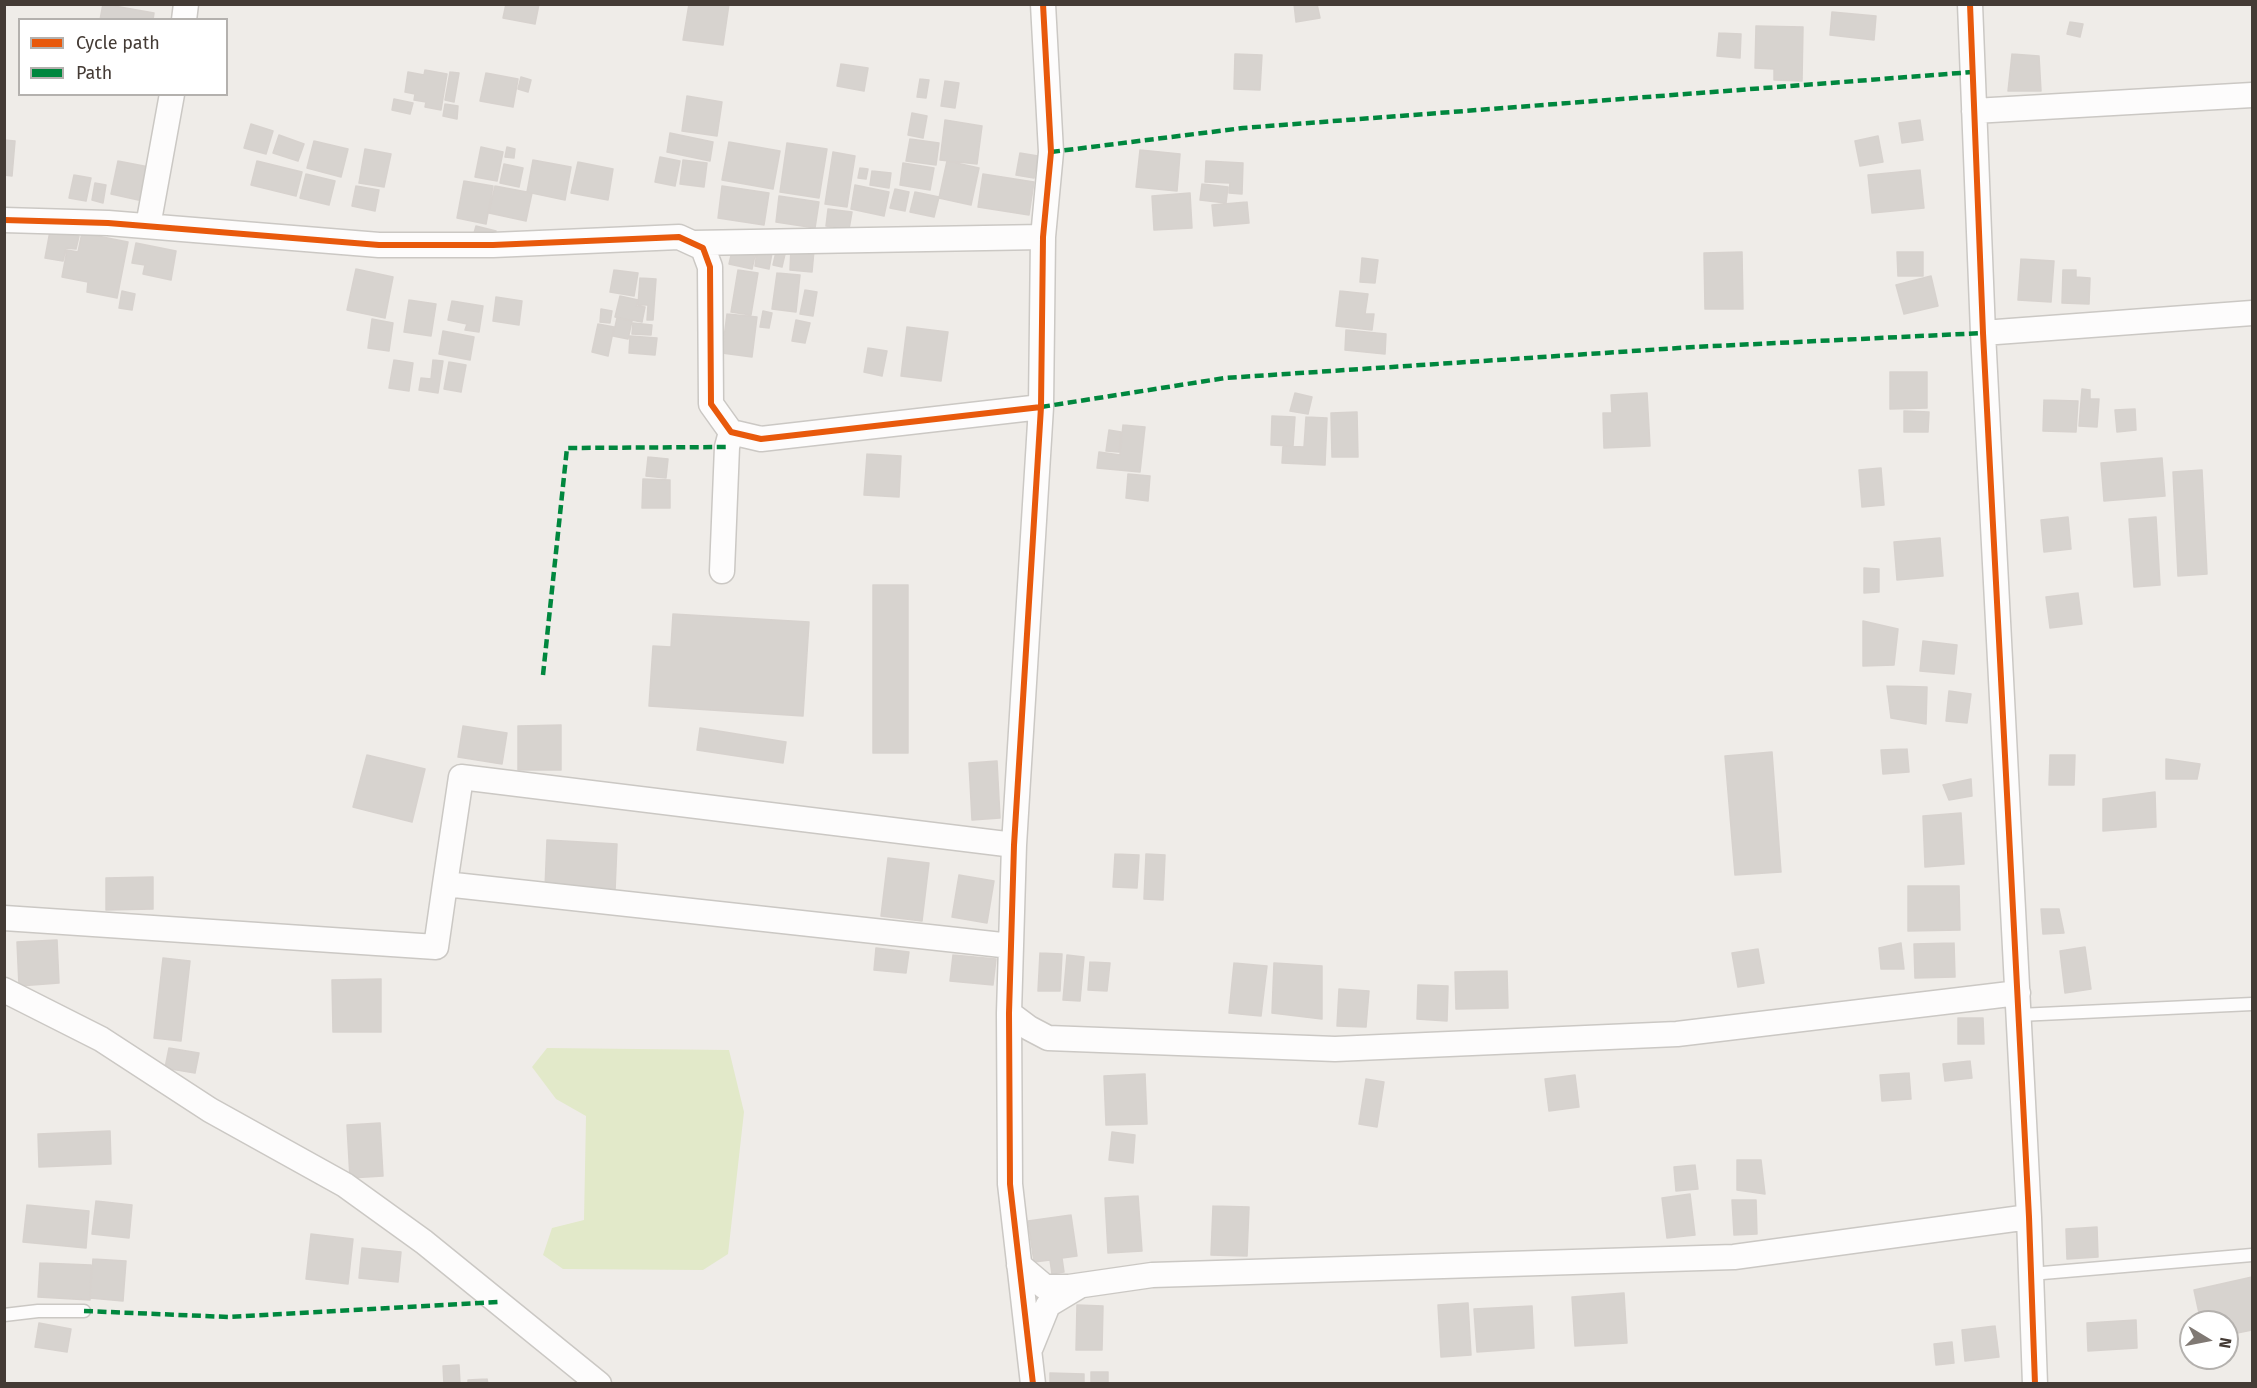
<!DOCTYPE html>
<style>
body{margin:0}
#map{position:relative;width:2257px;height:1388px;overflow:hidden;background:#efece8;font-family:"Fira Sans",sans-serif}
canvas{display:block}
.frame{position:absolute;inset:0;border:6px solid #443b35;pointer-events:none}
.legend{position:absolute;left:18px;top:18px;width:210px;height:78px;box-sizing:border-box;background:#fff;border:2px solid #b4b1ae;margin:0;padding:8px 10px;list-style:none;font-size:18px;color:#443b35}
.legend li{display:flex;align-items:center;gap:12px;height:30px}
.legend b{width:30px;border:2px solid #b4b1ae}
.north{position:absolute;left:2179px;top:1310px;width:60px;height:60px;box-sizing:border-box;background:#fff;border:2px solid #b4b1ae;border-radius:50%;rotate:100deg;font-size:16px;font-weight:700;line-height:24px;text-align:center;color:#443b35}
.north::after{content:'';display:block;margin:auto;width:21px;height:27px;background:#807974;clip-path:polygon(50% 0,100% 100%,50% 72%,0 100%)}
</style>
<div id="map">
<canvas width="2257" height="1388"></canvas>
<div class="frame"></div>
<ul class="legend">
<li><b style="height:8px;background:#e8590c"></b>Cycle path</li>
<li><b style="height:8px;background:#00873e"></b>Path</li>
</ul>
<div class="north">N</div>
</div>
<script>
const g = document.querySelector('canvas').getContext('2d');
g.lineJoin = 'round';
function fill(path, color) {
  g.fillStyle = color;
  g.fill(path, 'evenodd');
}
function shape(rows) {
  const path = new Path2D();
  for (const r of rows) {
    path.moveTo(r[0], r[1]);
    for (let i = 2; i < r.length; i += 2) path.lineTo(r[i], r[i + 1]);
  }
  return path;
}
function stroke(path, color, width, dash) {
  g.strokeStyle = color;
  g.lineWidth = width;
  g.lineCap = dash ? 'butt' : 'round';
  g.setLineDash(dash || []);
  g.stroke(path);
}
const green = shape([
 [547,1048,729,1050,744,1112,728,1254,703,1270,563,1269,543,1255,552,1228,584,1220,586,1116,556,1099,532,1067]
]);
const building = shape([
 [103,4,154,13,153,20,100,20,103,4],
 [506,4,539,4,535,24,503,18,506,4],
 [689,4,729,4,723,45,683,40,689,4],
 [1294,4,1317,4,1320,18,1296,22,1294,4],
 [1832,12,1876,16,1874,40,1830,35,1832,12],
 [2070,22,2083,24,2080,37,2067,34,2070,22],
 [1756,26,1803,27,1802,81,1774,80,1774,69,1755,68,1756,26],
 [1719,33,1741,34,1740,58,1717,56,1719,33],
 [1235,54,1262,55,1260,90,1234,89,1235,54],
 [2012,54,2039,56,2041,91,2008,91,2012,54],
 [841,64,868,68,864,91,837,86,841,64],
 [425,70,447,74,441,110,425,107,426,102,414,100,415,94,405,92,408,72,424,75,425,70],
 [450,72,459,73,454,102,445,100,450,72],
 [486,73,518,79,513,107,480,101,486,73],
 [521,77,531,80,528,92,518,89,521,77],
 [920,79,929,80,926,98,917,97,920,79],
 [945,81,959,83,955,108,941,106,945,81],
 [687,96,722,102,717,136,682,131,687,96],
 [394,99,413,103,410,114,392,110,394,99],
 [445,104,458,106,457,119,443,116,445,104],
 [912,113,927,116,923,138,908,135,912,113],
 [945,120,982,126,977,164,940,160,945,120],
 [1920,120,1923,140,1902,143,1899,123,1920,120],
 [251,124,273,131,266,154,244,148,251,124],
 [670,133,713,142,710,161,667,152,670,133],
 [279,135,304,144,298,161,273,153,279,135],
 [1878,136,1883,162,1860,166,1855,141,1878,136],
 [910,139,939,143,936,165,906,161,910,139],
 [4,140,15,141,12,176,4,175,4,140],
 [314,141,348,149,341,177,307,168,314,141],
 [729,142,780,151,773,189,722,180,729,142],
 [787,143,827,149,819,198,780,192,787,143],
 [481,147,503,152,497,181,475,177,481,147],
 [507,147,515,149,514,158,505,157,507,147],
 [365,149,391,154,384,187,359,183,365,149],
 [1140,150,1180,154,1177,191,1136,187,1140,150],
 [833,152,855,156,847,207,825,204,833,152],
 [1020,153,1038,156,1034,178,1016,175,1020,153],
 [660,157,680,161,675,186,655,182,660,157],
 [533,160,571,167,565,200,527,192,533,160],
 [683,160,707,163,704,187,680,184,683,160],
 [118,161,149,167,143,201,111,194,118,161],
 [257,161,302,172,296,196,251,185,257,161],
 [947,161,979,168,971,205,939,198,947,161],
 [1206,161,1243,163,1242,194,1229,193,1230,183,1205,182,1206,161],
 [578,162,613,169,608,200,571,193,578,162],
 [903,163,934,168,930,190,900,185,903,163],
 [504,164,523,168,519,187,500,183,504,164],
 [860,168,868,169,866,179,858,178,860,168],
 [1920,170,1924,208,1872,213,1868,175,1920,170],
 [872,171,891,173,889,188,870,185,872,171],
 [306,174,335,181,329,205,300,198,306,174],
 [983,174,1034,182,1029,215,978,207,983,174],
 [74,175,91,178,86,201,69,198,74,175],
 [464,181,493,186,486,224,457,218,464,181],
 [95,183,106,185,103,203,92,200,95,183],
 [1202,184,1228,187,1226,203,1200,200,1202,184],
 [855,185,889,192,884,216,851,209,855,185],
 [356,186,379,190,375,211,352,206,356,186],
 [495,186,532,193,526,221,489,213,495,186],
 [722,186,769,193,764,225,718,218,722,186],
 [895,189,909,192,905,211,890,208,895,189],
 [915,192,939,197,934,217,910,212,915,192],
 [1190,193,1192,228,1154,230,1152,196,1190,193],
 [779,196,819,202,815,228,776,222,779,196],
 [1247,202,1249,223,1214,226,1212,205,1247,202],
 [828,209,852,212,849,229,826,226,828,209],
 [476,226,496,231,493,243,473,237,476,226],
 [50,231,79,236,76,249,66,248,63,261,45,258,50,231],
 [82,233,128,242,117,298,87,292,88,282,62,277,67,250,78,252,82,233],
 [136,243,176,251,171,280,143,274,145,265,132,263,136,243],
 [733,247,756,251,752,269,729,264,733,247],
 [791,248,814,250,812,272,790,270,791,248],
 [757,251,772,253,769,269,755,266,757,251],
 [776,252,785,254,782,267,773,265,776,252],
 [1742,252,1743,309,1705,309,1704,253,1742,252],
 [1897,252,1923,252,1923,276,1898,276,1897,252],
 [1362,258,1378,260,1375,283,1360,282,1362,258],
 [2021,259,2054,261,2051,302,2018,300,2021,259],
 [356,269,393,277,385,318,347,310,356,269],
 [614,270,638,273,634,296,610,292,614,270],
 [738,270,758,273,751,315,731,312,738,270],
 [2063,270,2076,270,2076,277,2090,278,2089,304,2062,303,2063,270],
 [777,273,800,275,796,312,772,309,777,273],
 [1931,276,1938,306,1904,314,1896,285,1931,276],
 [640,278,656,279,653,320,647,320,648,305,638,305,640,278],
 [805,290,817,292,813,316,800,314,805,290],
 [122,291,135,294,132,310,119,308,122,291],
 [1340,291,1368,294,1365,314,1374,314,1372,330,1336,326,1340,291],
 [620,296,638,300,636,306,645,307,642,322,615,317,620,296],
 [496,297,522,301,519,325,493,321,496,297],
 [409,300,436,304,431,336,404,332,409,300],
 [452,301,483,306,479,332,465,330,467,324,448,320,452,301],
 [601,309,612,311,610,323,600,322,601,309],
 [763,311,772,313,769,328,760,327,763,311],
 [727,314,757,317,752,357,722,353,727,314],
 [617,318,632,321,628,339,613,336,617,318],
 [372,319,393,323,389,351,368,348,372,319],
 [796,320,810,323,805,343,792,341,796,320],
 [633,323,652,325,651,335,632,334,633,323],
 [598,324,614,327,608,356,592,352,598,324],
 [907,327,948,332,941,381,901,376,907,327],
 [1346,330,1386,334,1385,354,1345,350,1346,330],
 [443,331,474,337,470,360,439,354,443,331],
 [630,336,657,338,655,355,629,353,630,336],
 [868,348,887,351,882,376,864,372,868,348],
 [394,360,413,363,409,391,389,388,394,360],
 [433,360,443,361,438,393,419,390,421,378,431,379,433,360],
 [449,362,466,365,461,392,444,389,449,362],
 [1890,372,1927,372,1927,408,1890,409,1890,372],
 [2082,389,2090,390,2090,399,2099,399,2097,427,2079,426,2082,389],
 [1295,393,1312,397,1308,414,1290,411,1295,393],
 [1647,393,1650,446,1604,448,1603,413,1612,413,1611,395,1647,393],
 [2044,400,2078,401,2076,432,2043,431,2044,400],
 [2135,409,2136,430,2117,432,2115,410,2135,409],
 [1904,411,1929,412,1928,432,1904,432,1904,411],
 [1357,412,1358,457,1332,457,1331,413,1357,412],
 [1272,416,1295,417,1293,446,1271,445,1272,416],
 [1306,417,1327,418,1325,465,1282,463,1283,446,1304,447,1306,417],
 [1123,425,1145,427,1140,472,1097,468,1099,452,1120,455,1123,425],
 [1109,430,1121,432,1119,452,1106,451,1109,430],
 [867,454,901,456,899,497,864,495,867,454],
 [648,457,668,459,666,478,646,476,648,457],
 [2162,458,2165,496,2104,501,2101,463,2162,458],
 [1881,468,1884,505,1862,507,1859,470,1881,468],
 [2202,470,2207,574,2178,576,2173,472,2202,470],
 [1128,474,1150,476,1148,501,1126,498,1128,474],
 [643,479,670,480,670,508,642,508,643,479],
 [2068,517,2071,549,2044,552,2041,520,2068,517],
 [2156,517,2160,585,2134,587,2129,519,2156,517],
 [1940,538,1943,576,1897,580,1894,542,1940,538],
 [1864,568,1879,569,1879,592,1864,593,1864,568],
 [873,585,908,585,908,753,873,753,873,585],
 [2078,593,2082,624,2050,628,2046,597,2078,593],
 [673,614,809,622,803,716,649,706,653,646,671,647,673,614],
 [1863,621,1898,629,1894,665,1863,666,1863,621],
 [1923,641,1957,645,1954,674,1920,671,1923,641],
 [1887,686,1927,687,1926,724,1891,718,1887,686],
 [1949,691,1971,694,1967,723,1946,721,1949,691],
 [561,725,561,770,518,770,518,726,561,725],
 [463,726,507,733,502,764,458,757,463,726],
 [700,728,786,742,783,763,697,750,700,728],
 [1907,749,1909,772,1883,774,1881,750,1907,749],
 [1772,752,1781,872,1735,875,1725,756,1772,752],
 [367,755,425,769,412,822,353,807,367,755],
 [2050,755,2075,755,2074,785,2049,785,2050,755],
 [2166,759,2200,764,2197,779,2166,779,2166,759],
 [997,761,1000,818,972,820,969,763,997,761],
 [1971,779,1972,796,1949,800,1943,785,1971,779],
 [2155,792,2156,827,2103,831,2103,799,2155,792],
 [1961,813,1964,864,1925,867,1923,816,1961,813],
 [547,840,617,844,615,891,545,888,547,840],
 [1115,854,1139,855,1137,888,1113,887,1115,854],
 [1146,854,1165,855,1163,900,1144,899,1146,854],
 [888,858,929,863,922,921,881,916,888,858],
 [959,875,994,881,987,923,952,917,959,875],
 [153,877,153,909,106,910,106,878,153,877],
 [1908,886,1959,886,1960,930,1908,931,1908,886],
 [2041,909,2059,909,2064,933,2043,934,2041,909],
 [57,940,59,983,19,986,17,942,57,940],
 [1901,943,1904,969,1881,969,1879,948,1901,943],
 [1954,943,1955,977,1915,978,1914,944,1954,943],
 [2085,947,2091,989,2065,993,2060,951,2085,947],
 [876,948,909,952,906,973,874,970,876,948],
 [1758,949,1764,983,1738,987,1732,953,1758,949],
 [1040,953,1062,954,1060,991,1038,991,1040,953],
 [953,955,996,959,993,985,950,981,953,955],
 [1067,955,1084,957,1080,1001,1063,1000,1067,955],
 [163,958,190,961,181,1041,154,1038,163,958],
 [1090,962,1110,963,1107,991,1088,990,1090,962],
 [1234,963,1267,966,1261,1016,1229,1013,1234,963],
 [1274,963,1322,966,1322,1019,1272,1013,1274,963],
 [1507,971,1508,1008,1456,1009,1455,972,1507,971],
 [381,979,381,1032,333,1032,332,980,381,979],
 [1418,985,1448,986,1447,1021,1417,1019,1418,985],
 [1339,989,1369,991,1366,1027,1337,1026,1339,989],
 [1958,1018,1983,1018,1984,1044,1958,1044,1958,1018],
 [169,1048,199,1053,195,1073,165,1068,169,1048],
 [1970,1061,1972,1078,1945,1081,1943,1064,1970,1061],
 [1909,1073,1911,1099,1882,1101,1880,1075,1909,1073],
 [1145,1074,1147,1124,1106,1125,1104,1076,1145,1074],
 [1575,1075,1579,1107,1549,1111,1545,1079,1575,1075],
 [1366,1079,1384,1082,1377,1127,1359,1124,1366,1079],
 [380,1123,383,1176,350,1178,347,1125,380,1123],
 [110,1131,111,1164,39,1167,38,1134,110,1131],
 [1112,1132,1135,1135,1133,1163,1109,1160,1112,1132],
 [1737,1160,1761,1160,1765,1194,1737,1190,1737,1160],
 [1695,1165,1698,1189,1676,1191,1674,1167,1695,1165],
 [1690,1194,1695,1235,1667,1238,1662,1198,1690,1194],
 [1138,1196,1142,1251,1108,1253,1105,1198,1138,1196],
 [1732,1200,1756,1200,1757,1234,1734,1235,1732,1200],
 [96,1201,132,1205,129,1238,92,1234,96,1201],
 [27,1205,89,1211,86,1248,23,1242,27,1205],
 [1213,1206,1249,1207,1247,1256,1211,1255,1213,1206],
 [1071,1215,1077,1256,1062,1258,1064,1272,1052,1274,1050,1260,1034,1262,1028,1221,1071,1215],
 [2097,1227,2098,1257,2067,1259,2066,1229,2097,1227],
 [311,1234,353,1239,348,1284,306,1279,311,1234],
 [362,1248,401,1252,398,1282,359,1278,362,1248],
 [93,1259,126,1261,123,1301,90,1298,93,1259],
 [40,1263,91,1265,90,1300,38,1297,40,1263],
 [2252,1277,2252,1330,2227,1335,2227,1322,2201,1322,2194,1290,2252,1277],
 [1624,1293,1627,1343,1575,1346,1572,1297,1624,1293],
 [1468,1303,1471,1355,1441,1357,1438,1305,1468,1303],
 [1077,1305,1103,1306,1102,1350,1076,1350,1077,1305],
 [1532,1306,1534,1348,1477,1352,1474,1309,1532,1306],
 [2136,1320,2137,1348,2088,1351,2087,1323,2136,1320],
 [39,1323,71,1329,67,1352,35,1347,39,1323],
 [1995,1326,1999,1357,1965,1361,1962,1330,1995,1326],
 [1952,1342,1954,1363,1936,1365,1934,1344,1952,1342],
 [459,1365,460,1384,444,1384,443,1366,459,1365],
 [1091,1372,1108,1372,1108,1384,1091,1384,1091,1372],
 [1050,1373,1084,1374,1084,1384,1050,1384,1050,1373],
 [487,1379,488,1384,468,1384,468,1380,487,1379]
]);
const lane = shape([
 [2019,1015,2252,1004],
 [2031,1274,2252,1255],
 [4,1315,38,1311,84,1311]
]);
const street = shape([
 [1970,4,1983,333,2029,1217,2035,1384],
 [184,20,186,4],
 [1974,111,2252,95],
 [4,220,108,223,379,245,493,245,679,237,703,248,710,267,711,404,731,432,761,439,1041,407],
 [148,226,172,94],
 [693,243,1043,237],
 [1983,333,2252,313],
 [722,571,727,447,731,432],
 [445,884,461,777,1014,845],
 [4,918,436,947,445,884,1011,946],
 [4,990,101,1039,210,1110,345,1185,424,1242,599,1384],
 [1009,1013,1029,1028,1048,1038,1335,1049,1677,1034,2018,993],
 [1019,1265,1045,1287,1069,1287,1152,1275,1734,1257,2029,1217],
 [1031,1347,1048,1305,1078,1287],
 [1033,1384,1010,1184,1009,1013,1014,845,1041,407,1043,237,1051,152,1043,4]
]);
const quiet = shape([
 [1051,152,1243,128,1973,72],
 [1041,407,1225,378,1694,347,1983,333],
 [543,675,567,448,727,447],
 [84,1311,229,1317,498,1302]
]);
const cycleway = shape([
 [1970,4,1983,333,2029,1217,2035,1384],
 [4,220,108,223,379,245,493,245,679,237,703,248,710,267,711,404,731,432,761,439,1041,407],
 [1033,1384,1010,1184,1009,1013,1014,845,1041,407,1043,237,1051,152,1043,4]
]);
fill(green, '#e2e9c9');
fill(building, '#d7d3cf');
stroke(building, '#d7d2ce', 1.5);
stroke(lane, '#cbc8c4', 15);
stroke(street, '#cbc8c4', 27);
stroke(lane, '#fdfcfc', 12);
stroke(street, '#fdfcfc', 24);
stroke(quiet, '#00873e', 4.5, [9, 4.5]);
stroke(cycleway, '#e8590c', 6);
</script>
